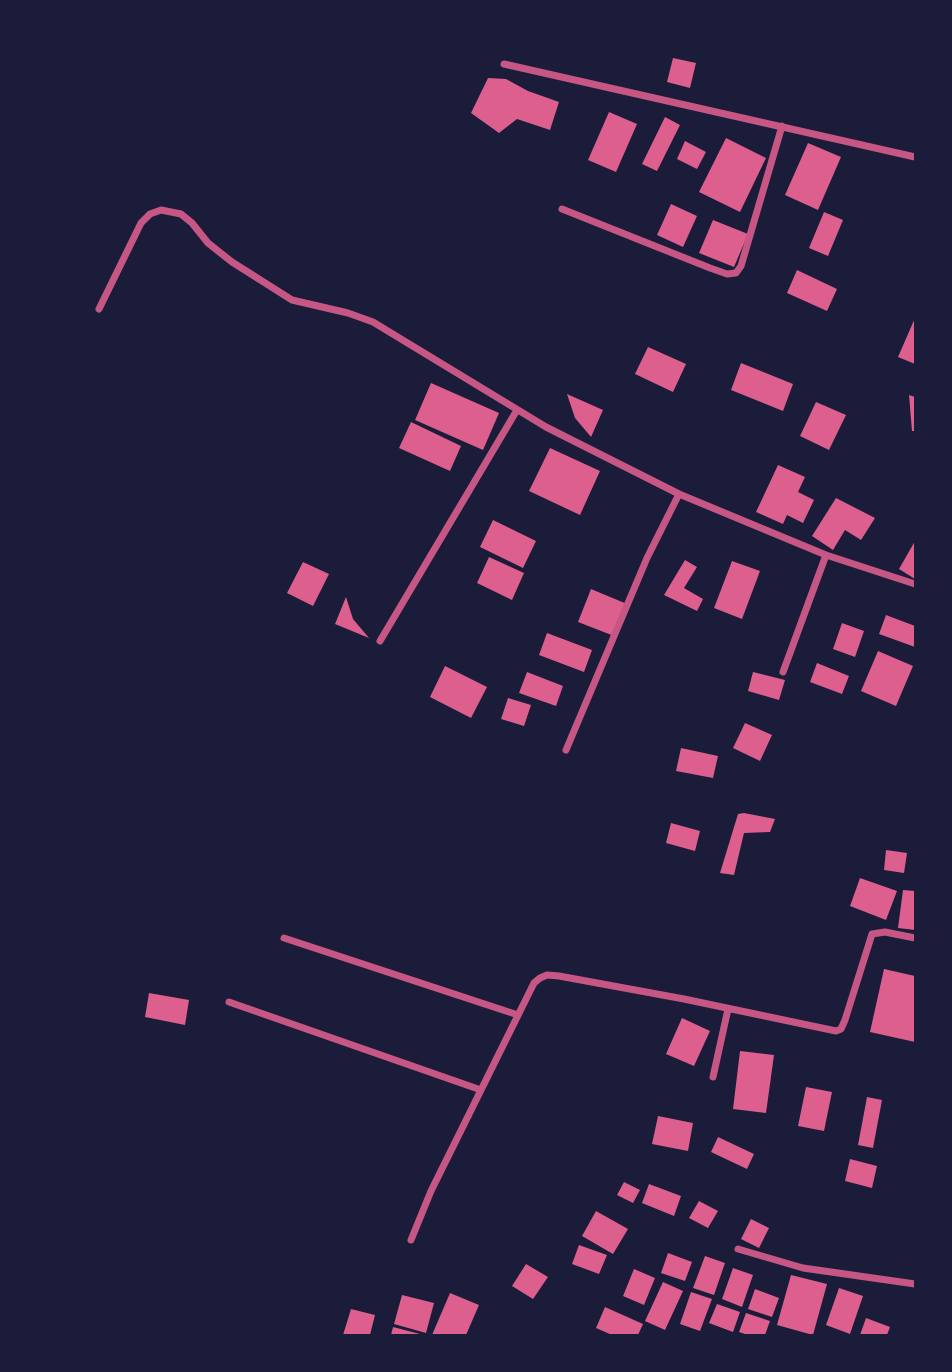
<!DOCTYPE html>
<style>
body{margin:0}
#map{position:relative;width:952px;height:1372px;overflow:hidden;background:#1b1b3a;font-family:Karla,sans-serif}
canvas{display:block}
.frame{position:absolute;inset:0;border:38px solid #1b1b3a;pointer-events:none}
</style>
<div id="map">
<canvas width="952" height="1372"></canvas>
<div class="frame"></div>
</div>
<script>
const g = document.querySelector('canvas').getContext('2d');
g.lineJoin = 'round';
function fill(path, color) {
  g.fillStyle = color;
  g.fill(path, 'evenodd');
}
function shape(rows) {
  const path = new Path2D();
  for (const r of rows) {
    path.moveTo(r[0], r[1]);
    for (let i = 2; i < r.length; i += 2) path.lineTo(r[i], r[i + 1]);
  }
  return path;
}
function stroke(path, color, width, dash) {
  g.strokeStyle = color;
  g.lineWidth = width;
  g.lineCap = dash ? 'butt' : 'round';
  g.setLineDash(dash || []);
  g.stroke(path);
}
const building = shape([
 [673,58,696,63,690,88,667,82],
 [488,78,506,79,528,91,559,102,550,130,517,119,499,133,471,113],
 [609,112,637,124,616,172,588,160],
 [665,117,680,125,657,171,642,164],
 [726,138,766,158,740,212,699,192],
 [685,141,706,152,697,169,677,159],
 [808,143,841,157,818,210,785,195],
 [671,204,697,216,683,247,657,235],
 [824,212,843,220,828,256,809,248],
 [713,220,748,234,734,267,699,253],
 [797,270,837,289,827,311,787,293],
 [915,318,915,364,898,357],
 [648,347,686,364,673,392,635,374],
 [741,363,793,384,783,411,731,390],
 [431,383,499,413,483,450,415,420],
 [567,394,603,410,591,437,575,418],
 [909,395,915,397,915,431,912,431],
 [816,402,846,415,829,450,800,436],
 [411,422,461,446,450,471,399,448],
 [550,448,600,471,580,515,529,491],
 [778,465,805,477,798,492,814,500,803,523,787,515,783,524,756,512],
 [836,498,875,518,861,540,845,530,833,550,812,536],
 [493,520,536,541,523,568,480,547],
 [915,541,915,579,899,569],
 [489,557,524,573,512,600,477,583],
 [685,560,697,567,684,588,703,599,697,611,664,595],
 [732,561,760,571,742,619,714,608],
 [303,562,329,574,313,606,287,593],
 [591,589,627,604,614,636,578,622],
 [346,597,353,619,369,638,335,624],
 [886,615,915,626,915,647,879,634],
 [842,623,864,631,855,657,833,649],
 [547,633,592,650,584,672,539,655],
 [878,651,913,666,896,706,861,691],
 [817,663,849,676,842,694,810,682],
 [445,666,487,687,471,718,430,697],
 [527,672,563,686,556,706,519,693],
 [753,672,785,680,779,700,748,691],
 [508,698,531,705,524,726,501,719],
 [745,723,772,735,760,761,733,748],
 [681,748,718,756,713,778,676,771],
 [744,813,775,819,770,832,744,833,734,875,720,873,738,814],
 [671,823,700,831,695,851,666,843],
 [886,850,907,853,904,873,884,870],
 [860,878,897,891,886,920,850,906],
 [903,890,915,891,915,930,898,928],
 [884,969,915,976,915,1042,870,1032],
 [149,993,189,1000,185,1025,145,1017],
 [682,1018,710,1031,694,1066,666,1054],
 [740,1051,774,1055,766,1113,733,1109],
 [806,1087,832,1092,824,1131,798,1126],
 [867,1097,882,1100,873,1148,858,1145],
 [658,1116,693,1123,688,1151,652,1144],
 [718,1137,754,1154,747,1169,711,1152],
 [850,1159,877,1166,872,1188,845,1181],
 [624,1182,640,1190,633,1203,617,1195],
 [649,1184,681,1196,674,1216,642,1203],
 [699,1201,718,1211,708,1228,689,1218],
 [596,1211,628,1229,613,1254,582,1236],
 [751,1219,769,1228,759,1248,741,1239],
 [579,1245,607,1255,599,1274,572,1264],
 [668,1253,692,1262,685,1281,661,1273],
 [705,1256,725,1263,714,1295,693,1288],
 [526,1264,548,1277,533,1299,512,1286],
 [733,1268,753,1275,742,1307,722,1299],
 [634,1269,655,1278,644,1305,623,1296],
 [791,1275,827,1284,813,1335,777,1325],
 [663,1282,683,1291,665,1330,645,1321],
 [839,1288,863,1296,850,1334,826,1325],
 [755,1289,779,1298,772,1317,748,1309],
 [691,1292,712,1299,700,1331,680,1324],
 [450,1293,479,1305,466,1335,432,1335],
 [402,1295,434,1303,426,1333,394,1324],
 [717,1304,740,1312,733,1332,709,1323],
 [605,1307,643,1324,638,1335,612,1335,596,1328],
 [351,1309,375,1315,370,1335,343,1335],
 [746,1313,770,1321,765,1335,748,1335,739,1332],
 [866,1318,890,1327,887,1335,860,1335],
 [393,1327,420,1334,420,1335,391,1335]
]);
const minor = shape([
 [504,64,915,157],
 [562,209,710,268,727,274,736,273,741,266,782,126],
 [99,309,141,223,150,214,161,210,181,214,192,223,208,243,232,262,292,300,348,313,373,322,546,427,679,494],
 [380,641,517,410],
 [783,672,826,555],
 [566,750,647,558,679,494,826,555,915,584],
 [284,938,518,1015],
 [229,1002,481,1090],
 [713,1077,728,1009],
 [411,1240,431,1191,534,983,540,978,547,975,559,976,684,999,836,1031,841,1029,845,1020,872,934,885,932,915,938],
 [738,1249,803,1268,915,1284]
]);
fill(building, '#dd5f8e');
stroke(minor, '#c65784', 7);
</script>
